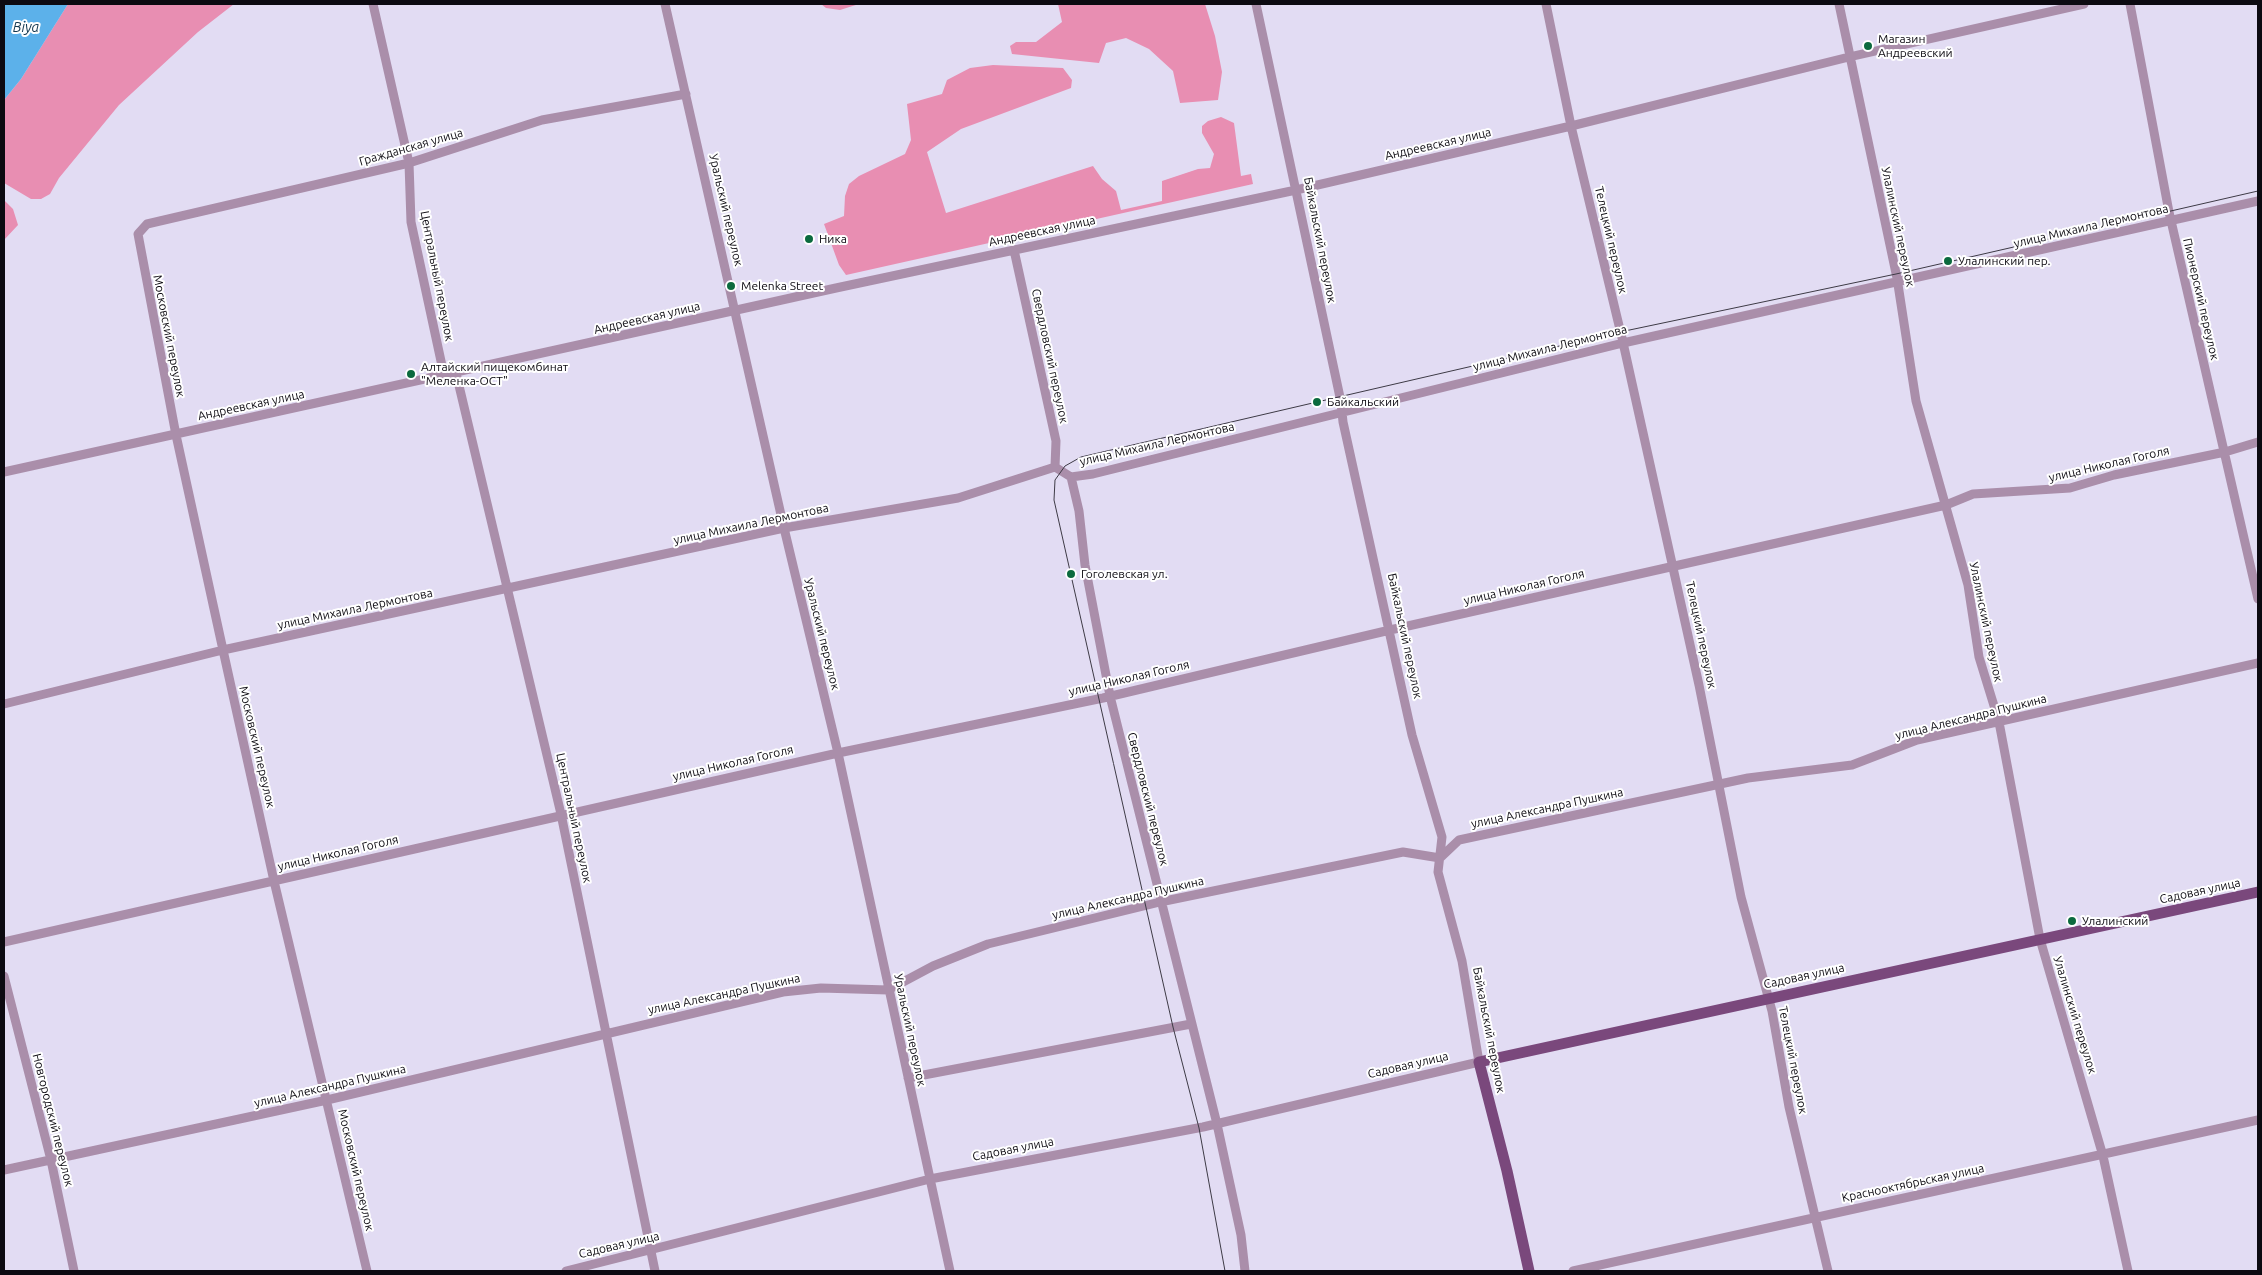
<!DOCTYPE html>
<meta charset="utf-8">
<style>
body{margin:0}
#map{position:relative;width:2262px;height:1275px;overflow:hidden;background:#e2dcf3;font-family:Ubuntu,sans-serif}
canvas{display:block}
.frame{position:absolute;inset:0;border:5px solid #0c0a11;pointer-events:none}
</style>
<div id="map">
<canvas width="2262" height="1275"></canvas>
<div class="frame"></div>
</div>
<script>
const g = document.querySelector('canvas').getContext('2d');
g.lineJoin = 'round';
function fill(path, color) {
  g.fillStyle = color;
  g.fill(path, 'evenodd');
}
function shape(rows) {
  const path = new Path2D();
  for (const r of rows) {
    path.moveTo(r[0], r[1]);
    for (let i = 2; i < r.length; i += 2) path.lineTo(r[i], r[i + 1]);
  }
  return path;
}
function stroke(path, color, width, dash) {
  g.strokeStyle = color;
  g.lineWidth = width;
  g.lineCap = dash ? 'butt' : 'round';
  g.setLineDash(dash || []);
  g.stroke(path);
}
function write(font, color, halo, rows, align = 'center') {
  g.font = font + ' Ubuntu,sans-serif';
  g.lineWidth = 4;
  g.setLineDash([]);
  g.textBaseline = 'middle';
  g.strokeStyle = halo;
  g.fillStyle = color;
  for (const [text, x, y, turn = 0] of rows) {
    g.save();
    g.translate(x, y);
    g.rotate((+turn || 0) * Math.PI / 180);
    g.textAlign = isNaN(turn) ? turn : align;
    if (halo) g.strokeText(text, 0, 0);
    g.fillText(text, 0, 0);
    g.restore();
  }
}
const forest = shape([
 [68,4,234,4,198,32,119,105,59,178,50,194,41,199,31,199,4,183,4,100,21,79],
 [821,4,859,4,840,10,826,8],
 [1058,4,1205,4,1215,36,1222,72,1218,100,1180,103,1173,71,1149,49,1126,38,1106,43,1099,63,1012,54,1010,46,1016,42,1036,42,1062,22],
 [993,65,1063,68,1072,80,1071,88,961,129,927,152,946,213,1093,166,1102,179,1116,191,1121,210,1162,201,1162,181,1198,169,1210,168,1214,154,1202,133,1202,126,1208,121,1221,117,1234,123,1241,176,1251,174,1253,184,846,275,839,265,824,224,844,216,845,196,849,184,859,176,905,154,911,140,907,104,942,94,947,80,970,68],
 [4,200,13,209,18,225,4,240]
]);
const water = shape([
 [4,4,68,4,21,79,4,100]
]);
const minor = shape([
 [373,4,409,163,411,222,444,375],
 [665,4,784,528,838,753,950,1271],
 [1546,4,1571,126,1622,338,1699,685,1741,897,1772,1011,1789,1107,1828,1271],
 [1839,4,1897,278,1916,401,1968,585,1979,657,1999,722,2040,939,2103,1156,2128,1271],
 [2130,4,2169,212,2258,599],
 [1014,250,1056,441,1055,467],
 [456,373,561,814,655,1271],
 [4,472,836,288,1296,190,1571,126,1849,57,2084,4],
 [1071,477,1079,511,1085,565,1110,696,1217,1124,1241,1235,1245,1271],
 [4,704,223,650,784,528,958,498,1055,467,1071,477,1093,474,1623,343,2258,201],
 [4,942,838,753,1103,698,1390,630,1946,505,1973,494,2070,488,2114,475,2225,452,2258,442],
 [4,976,51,1160,74,1271],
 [908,1078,1191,1024],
 [4,1170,327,1100,783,992,821,988,888,990,933,966,988,944,1160,902,1403,852,1440,858,1459,840,1748,778,1852,765,1917,740,2258,663],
 [367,1271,274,881,223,650,176,435,138,234,147,224,409,163,542,120,686,94],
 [566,1271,930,1179,1203,1127,1479,1062,1462,961,1438,872,1442,837,1412,735,1343,422,1341,402,1256,4],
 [1573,1271,2258,1120]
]);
const major = shape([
 [1529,1271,1507,1171,1479,1062,2258,892]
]);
const tram = shape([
 [1225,1271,1199,1128,1173,1027,1054,500,1055,480,1065,466,1081,457,1317,402,1620,332,1896,274,2258,191]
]);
const markers = [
 [1868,46,5,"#0b6a3e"],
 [809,239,5,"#0b6a3e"],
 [1948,261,5,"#0b6a3e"],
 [731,286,5,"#0b6a3e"],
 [411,374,5,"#0b6a3e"],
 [1317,402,5,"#0b6a3e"],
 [1071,574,5,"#0b6a3e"],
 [2072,921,5,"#0b6a3e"]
];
const poiNames = [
 ["Магазин",1878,39],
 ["Андреевский",1878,53],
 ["Ника",819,239],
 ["Улалинский пер.",1958,261],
 ["Melenka Street",741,286],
 ["Алтайский пищекомбинат",421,367],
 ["\"Меленка-ОСТ\"",421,381],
 ["Байкальский",1327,402],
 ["Гоголевская ул.",1081,574],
 ["Улалинский",2082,921]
];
const streetNames = [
 ["Андреевская улица",1438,144,-13],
 ["Гражданская улица",411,147,-16],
 ["Уральский переулок",726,210,77],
 ["улица Михаила Лермонтова",2091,226,-13],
 ["Улалинский переулок",1898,227,78],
 ["Андреевская улица",1042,231,-12],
 ["Байкальский переулок",1320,240,79],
 ["Телецкий переулок",1611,240,77],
 ["Центральный переулок",437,276,79],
 ["Пионерский переулок",2201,299,77],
 ["Андреевская улица",647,318,-13],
 ["Московский переулок",169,336,79],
 ["улица Михаила Лермонтова",1550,348,-14],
 ["Свердловский переулок",1050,356,78],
 ["Андреевская улица",251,405,-12],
 ["улица Михаила Лермонтова",1157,444,-13],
 ["улица Николая Гоголя",2109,464,-13],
 ["улица Михаила Лермонтова",751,524,-12],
 ["улица Николая Гоголя",1524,587,-13],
 ["улица Михаила Лермонтова",355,609,-12],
 ["Улалинский переулок",1986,622,78],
 ["Уральский переулок",822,634,76],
 ["Телецкий переулок",1701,635,78],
 ["Байкальский переулок",1405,636,78],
 ["улица Николая Гоголя",1129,678,-13],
 ["улица Александра Пушкина",1971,717,-14],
 ["Московский переулок",257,747,77],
 ["улица Николая Гоголя",733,763,-13],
 ["Свердловский переулок",1148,799,76],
 ["улица Александра Пушкина",1547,808,-12],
 ["Центральный переулок",574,818,78],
 ["улица Николая Гоголя",338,853,-13],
 ["Садовая улица",2200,891,-12],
 ["улица Александра Пушкина",1128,898,-13],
 ["Садовая улица",1804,976,-12],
 ["улица Александра Пушкина",724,994,-12],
 ["Улалинский переулок",2075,1015,73],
 ["Уральский переулок",910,1030,78],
 ["Байкальский переулок",1489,1030,79],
 ["Телецкий переулок",1793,1060,79],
 ["Садовая улица",1408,1065,-13],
 ["улица Александра Пушкина",330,1086,-13],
 ["Новгородский переулок",53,1120,76],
 ["Садовая улица",1013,1149,-11],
 ["Московский переулок",356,1170,77],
 ["Краснооктябрьская улица",1913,1183,-12],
 ["Садовая улица",619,1245,-13]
];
const waterNames = [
 ["Biya",26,27]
];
fill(forest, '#e88eb2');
fill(water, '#5cb1ea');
stroke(minor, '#aa8eaa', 9);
stroke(major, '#7a487c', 11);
stroke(tram, '#3d3a45', 1);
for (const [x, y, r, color] of markers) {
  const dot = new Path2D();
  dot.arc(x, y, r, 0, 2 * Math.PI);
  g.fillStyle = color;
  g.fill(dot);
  stroke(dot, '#fff', 2);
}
write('12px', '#0c0a11', '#fff', poiNames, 'left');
write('12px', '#0c0a11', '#fff', streetNames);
write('italic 14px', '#13374f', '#fff', waterNames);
</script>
